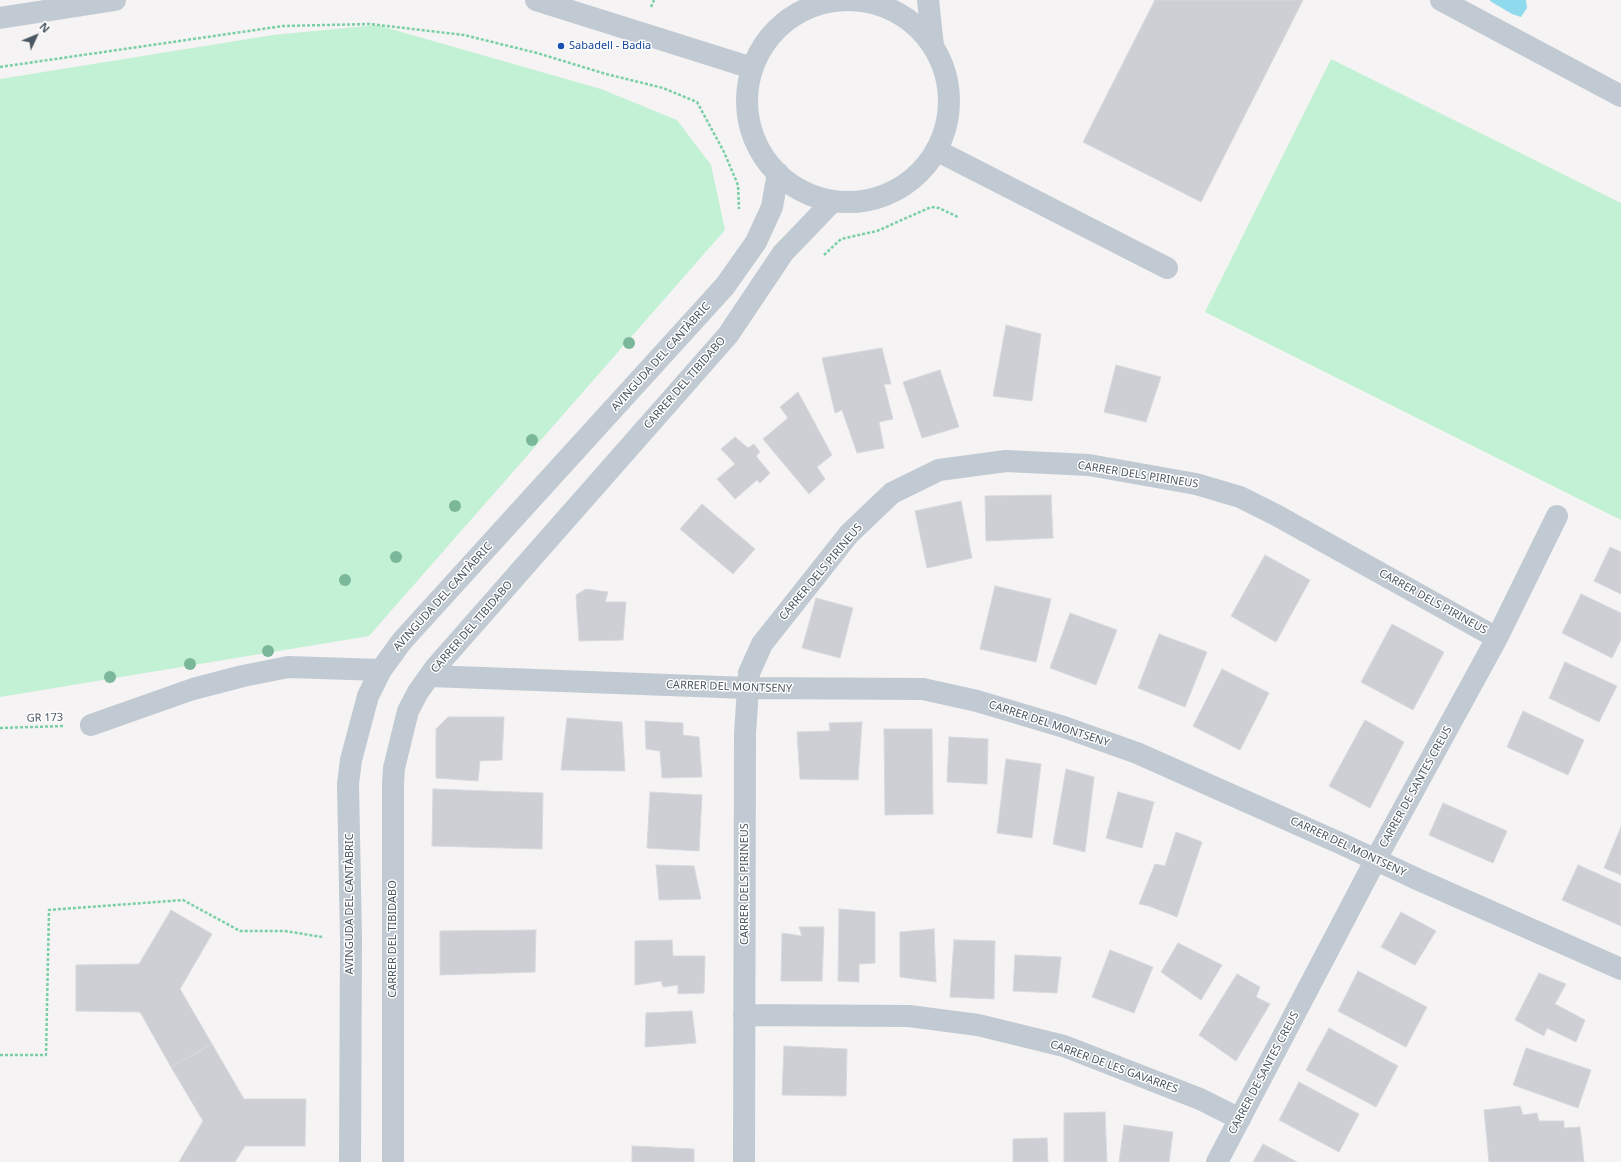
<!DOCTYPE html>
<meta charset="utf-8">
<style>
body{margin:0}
#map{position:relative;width:1621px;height:1162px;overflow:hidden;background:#f5f3f3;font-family:"Noto Sans",sans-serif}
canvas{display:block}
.north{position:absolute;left:16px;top:16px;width:40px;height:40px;-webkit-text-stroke:3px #fff;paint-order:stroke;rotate:46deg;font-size:11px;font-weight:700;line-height:16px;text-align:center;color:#4a5661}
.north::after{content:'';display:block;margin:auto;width:14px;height:18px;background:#4a5661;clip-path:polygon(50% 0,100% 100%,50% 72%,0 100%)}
</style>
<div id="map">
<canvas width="1621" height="1162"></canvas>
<div class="north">N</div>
</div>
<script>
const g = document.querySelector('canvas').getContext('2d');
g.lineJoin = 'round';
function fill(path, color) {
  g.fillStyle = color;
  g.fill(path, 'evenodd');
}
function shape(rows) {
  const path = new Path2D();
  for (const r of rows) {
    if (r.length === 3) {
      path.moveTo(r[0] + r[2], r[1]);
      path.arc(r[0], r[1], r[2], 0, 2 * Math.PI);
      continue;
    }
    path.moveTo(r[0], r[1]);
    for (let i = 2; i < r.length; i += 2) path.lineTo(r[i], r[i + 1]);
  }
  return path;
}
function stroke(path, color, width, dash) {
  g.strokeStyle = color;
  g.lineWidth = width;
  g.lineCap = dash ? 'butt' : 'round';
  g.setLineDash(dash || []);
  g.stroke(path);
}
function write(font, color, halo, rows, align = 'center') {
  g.font = font + ' "Noto Sans",sans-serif';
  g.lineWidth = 3;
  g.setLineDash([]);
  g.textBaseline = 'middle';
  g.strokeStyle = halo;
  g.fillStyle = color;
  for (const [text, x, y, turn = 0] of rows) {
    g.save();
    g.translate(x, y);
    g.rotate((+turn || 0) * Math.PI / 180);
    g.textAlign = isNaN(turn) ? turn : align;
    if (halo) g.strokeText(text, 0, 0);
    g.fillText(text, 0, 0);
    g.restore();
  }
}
const green = shape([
 [377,25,601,89,677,120,711,165,725,230,369,636,0,697,0,79,273,35],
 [1331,59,1621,203,1621,520,1205,312]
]);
const water = shape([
 [1490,0,1526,0,1527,8,1521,17,1512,14,1490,1]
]);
const building = shape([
 [1155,0,1303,0,1201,202,1083,142,1155,0],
 [1006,325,1041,334,1032,401,993,396,1006,325],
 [882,348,891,384,884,384,893,419,879,422,884,448,857,453,842,410,835,413,822,358,882,348],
 [1116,365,1161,377,1146,422,1104,412,1116,365],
 [940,370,959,427,922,438,903,382,940,370],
 [798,392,832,455,817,467,825,479,809,494,763,439,788,418,780,407,798,392],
 [735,437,748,448,754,444,760,452,756,456,770,473,760,483,757,480,735,499,717,479,735,464,721,449,735,437],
 [1051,495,1053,538,986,541,985,496,1051,495],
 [961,501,972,558,927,568,915,511,961,501],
 [702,504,755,549,733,574,680,529,702,504],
 [1610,547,1621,552,1621,594,1594,581,1610,547],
 [1265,555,1310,580,1276,642,1231,616,1265,555],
 [995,586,1051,599,1036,662,980,649,995,586],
 [586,589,608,592,605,602,626,602,623,640,579,641,576,595,586,589],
 [1581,594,1621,613,1621,640,1612,658,1562,633,1581,594],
 [816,598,853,608,840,658,802,648,816,598],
 [1070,613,1117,630,1096,685,1050,668,1070,613],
 [1392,624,1444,652,1413,710,1361,682,1392,624],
 [1159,634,1207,652,1185,707,1138,688,1159,634],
 [1565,662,1617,686,1599,722,1549,698,1565,662],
 [1222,669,1269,693,1240,750,1193,726,1222,669],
 [1523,711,1584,740,1568,775,1507,747,1523,711],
 [448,717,504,717,502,760,480,761,478,781,436,778,436,729,448,717],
 [567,718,622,722,625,771,561,770,567,718],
 [1365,720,1404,742,1370,808,1329,786,1365,720],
 [645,721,683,723,683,735,699,737,702,777,662,778,660,751,646,749,645,721],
 [862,722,858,780,800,779,797,732,830,731,829,723,862,722],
 [884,729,932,729,933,814,885,815,884,729],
 [949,737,988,739,987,784,947,782,949,737],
 [1006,759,1041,764,1032,838,997,833,1006,759],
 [1066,769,1094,777,1085,852,1053,844,1066,769],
 [433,789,543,793,542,849,432,846,433,789],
 [650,792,702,795,699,851,647,848,650,792],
 [1118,792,1154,802,1142,848,1106,838,1118,792],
 [1443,803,1507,831,1493,863,1429,835,1443,803],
 [1621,827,1621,875,1604,868,1621,827],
 [1176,832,1202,842,1177,917,1149,906,1139,904,1155,864,1165,866,1176,832],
 [656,865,694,866,701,899,659,900,656,865],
 [1578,865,1621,884,1621,926,1562,900,1578,865],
 [839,909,875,912,875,963,859,964,859,982,838,981,839,909],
 [171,910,212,934,180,989,212,1044,171,1067,140,1012,76,1011,76,965,139,964,171,910],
 [1401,912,1436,931,1415,965,1381,947,1401,912],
 [799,927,824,927,822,981,781,981,782,933,802,936,799,927],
 [934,929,936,982,900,977,900,932,934,929],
 [536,930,535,972,440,975,440,931,536,930],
 [672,940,673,956,705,956,704,993,678,994,678,985,663,987,661,981,635,985,635,941,672,940],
 [954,940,995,941,994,999,950,997,954,940],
 [1178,943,1222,965,1201,1000,1161,972,1178,943],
 [1110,950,1153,967,1134,1013,1092,997,1110,950],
 [1015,955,1061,957,1057,993,1013,991,1015,955],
 [1358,971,1427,1007,1406,1047,1338,1011,1358,971],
 [1539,973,1566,984,1555,1004,1585,1020,1576,1042,1547,1028,1544,1036,1515,1020,1539,973],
 [1237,974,1260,987,1256,997,1270,1004,1236,1061,1199,1035,1237,974],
 [692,1011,696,1043,645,1047,646,1013,692,1011],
 [1329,1028,1398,1066,1376,1107,1306,1070,1329,1028],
 [212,1044,244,1099,306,1099,305,1146,245,1146,235,1162,179,1162,203,1121,171,1067,212,1044],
 [784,1046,847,1049,846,1096,782,1095,784,1046],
 [1526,1048,1591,1070,1578,1108,1513,1085,1526,1048],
 [1299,1082,1359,1114,1339,1152,1279,1120,1299,1082],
 [1520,1106,1523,1115,1537,1113,1539,1121,1564,1121,1564,1128,1580,1127,1584,1162,1489,1162,1484,1110,1520,1106],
 [1105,1112,1107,1162,1064,1162,1064,1113,1105,1112],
 [1124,1125,1173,1132,1169,1162,1119,1162,1124,1125],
 [1047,1138,1048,1162,1013,1162,1013,1139,1047,1138],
 [1263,1144,1297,1162,1253,1162,1263,1144],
 [632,1146,694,1149,694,1162,632,1162,632,1146]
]);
const path = shape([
 [651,7,654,0],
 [0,67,283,26,370,24,464,35,537,53,606,74,663,88,697,102,724,152,738,185,739,209],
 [824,255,841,239,877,231,931,207,939,208,958,217],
 [0,728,63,726],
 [0,1055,46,1055,49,910,183,900,240,931,285,931,322,937]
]);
const minor = shape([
 [536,0,752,68],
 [928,0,933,46],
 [1441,0,1621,96],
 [848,101,101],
 [0,18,115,0],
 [936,150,1167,268],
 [430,676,747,688,923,689,977,701,1064,727,1137,753,1342,844,1417,879,1621,969],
 [91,725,193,689,243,676,288,667,381,670],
 [744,1015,909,1016,978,1025,1064,1046,1200,1099,1240,1119],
 [350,1162,351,939,348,784,351,760,368,696,381,670,402,641,725,286,756,242,772,207,778,173],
 [393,1162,393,784,394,768,408,711,418,692,435,668,728,335,783,253,833,201],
 [744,1162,745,734,749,673,762,644,849,534,892,493,939,470,1006,461,1089,465,1196,484,1240,497,1276,515,1497,638],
 [1217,1162,1376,859,1497,638,1557,516]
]);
const trees = [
 [629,343],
 [532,440],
 [455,506],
 [396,557],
 [345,580],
 [268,651],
 [190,664],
 [110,677]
];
const markers = [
 [561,46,4,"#1a4fb4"]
];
const transitNames = [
 ["Sabadell - Badia",569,46]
];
const streetNames = [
 ["AVINGUDA DEL CANTÀBRIC",661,357,-48],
 ["CARRER DEL TIBIDABO",685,383,-49],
 ["CARRER DELS PIRINEUS",1138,475,9],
 ["CARRER DELS PIRINEUS",821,572,-50],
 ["AVINGUDA DEL CANTÀBRIC",443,597,-48],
 ["CARRER DELS PIRINEUS",1433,602,29],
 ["CARRER DEL TIBIDABO",472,627,-49],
 ["CARRER DEL MONTSENY",729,687,2],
 ["GR 173",45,718,-2],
 ["CARRER DEL MONTSENY",1049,724,18],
 ["CARRER DE SANTES CREUS",1416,787,-61],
 ["CARRER DEL MONTSENY",1348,847,25],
 ["CARRER DELS PIRINEUS",745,884,-90],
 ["AVINGUDA DEL CANTÀBRIC",350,904,-90],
 ["CARRER DEL TIBIDABO",393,939,-90],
 ["CARRER DE LES GAVARRES",1114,1067,20],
 ["CARRER DE SANTES CREUS",1264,1073,-62]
];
fill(green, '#c3f1d5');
fill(water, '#90daee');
fill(building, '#cdcfd5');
stroke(building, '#d7d9de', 1);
stroke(path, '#7ad0a6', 2.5, [3, 2]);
stroke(minor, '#c1cad2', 22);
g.fillStyle = '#7bb799';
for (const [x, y] of trees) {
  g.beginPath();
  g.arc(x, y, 6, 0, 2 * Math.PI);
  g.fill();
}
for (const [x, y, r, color] of markers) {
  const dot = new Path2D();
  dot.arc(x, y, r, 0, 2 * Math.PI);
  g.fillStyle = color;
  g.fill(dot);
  stroke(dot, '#fff', 1.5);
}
write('11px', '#164399', '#fff', transitNames, 'left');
write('11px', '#4a5661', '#fff', streetNames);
</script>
